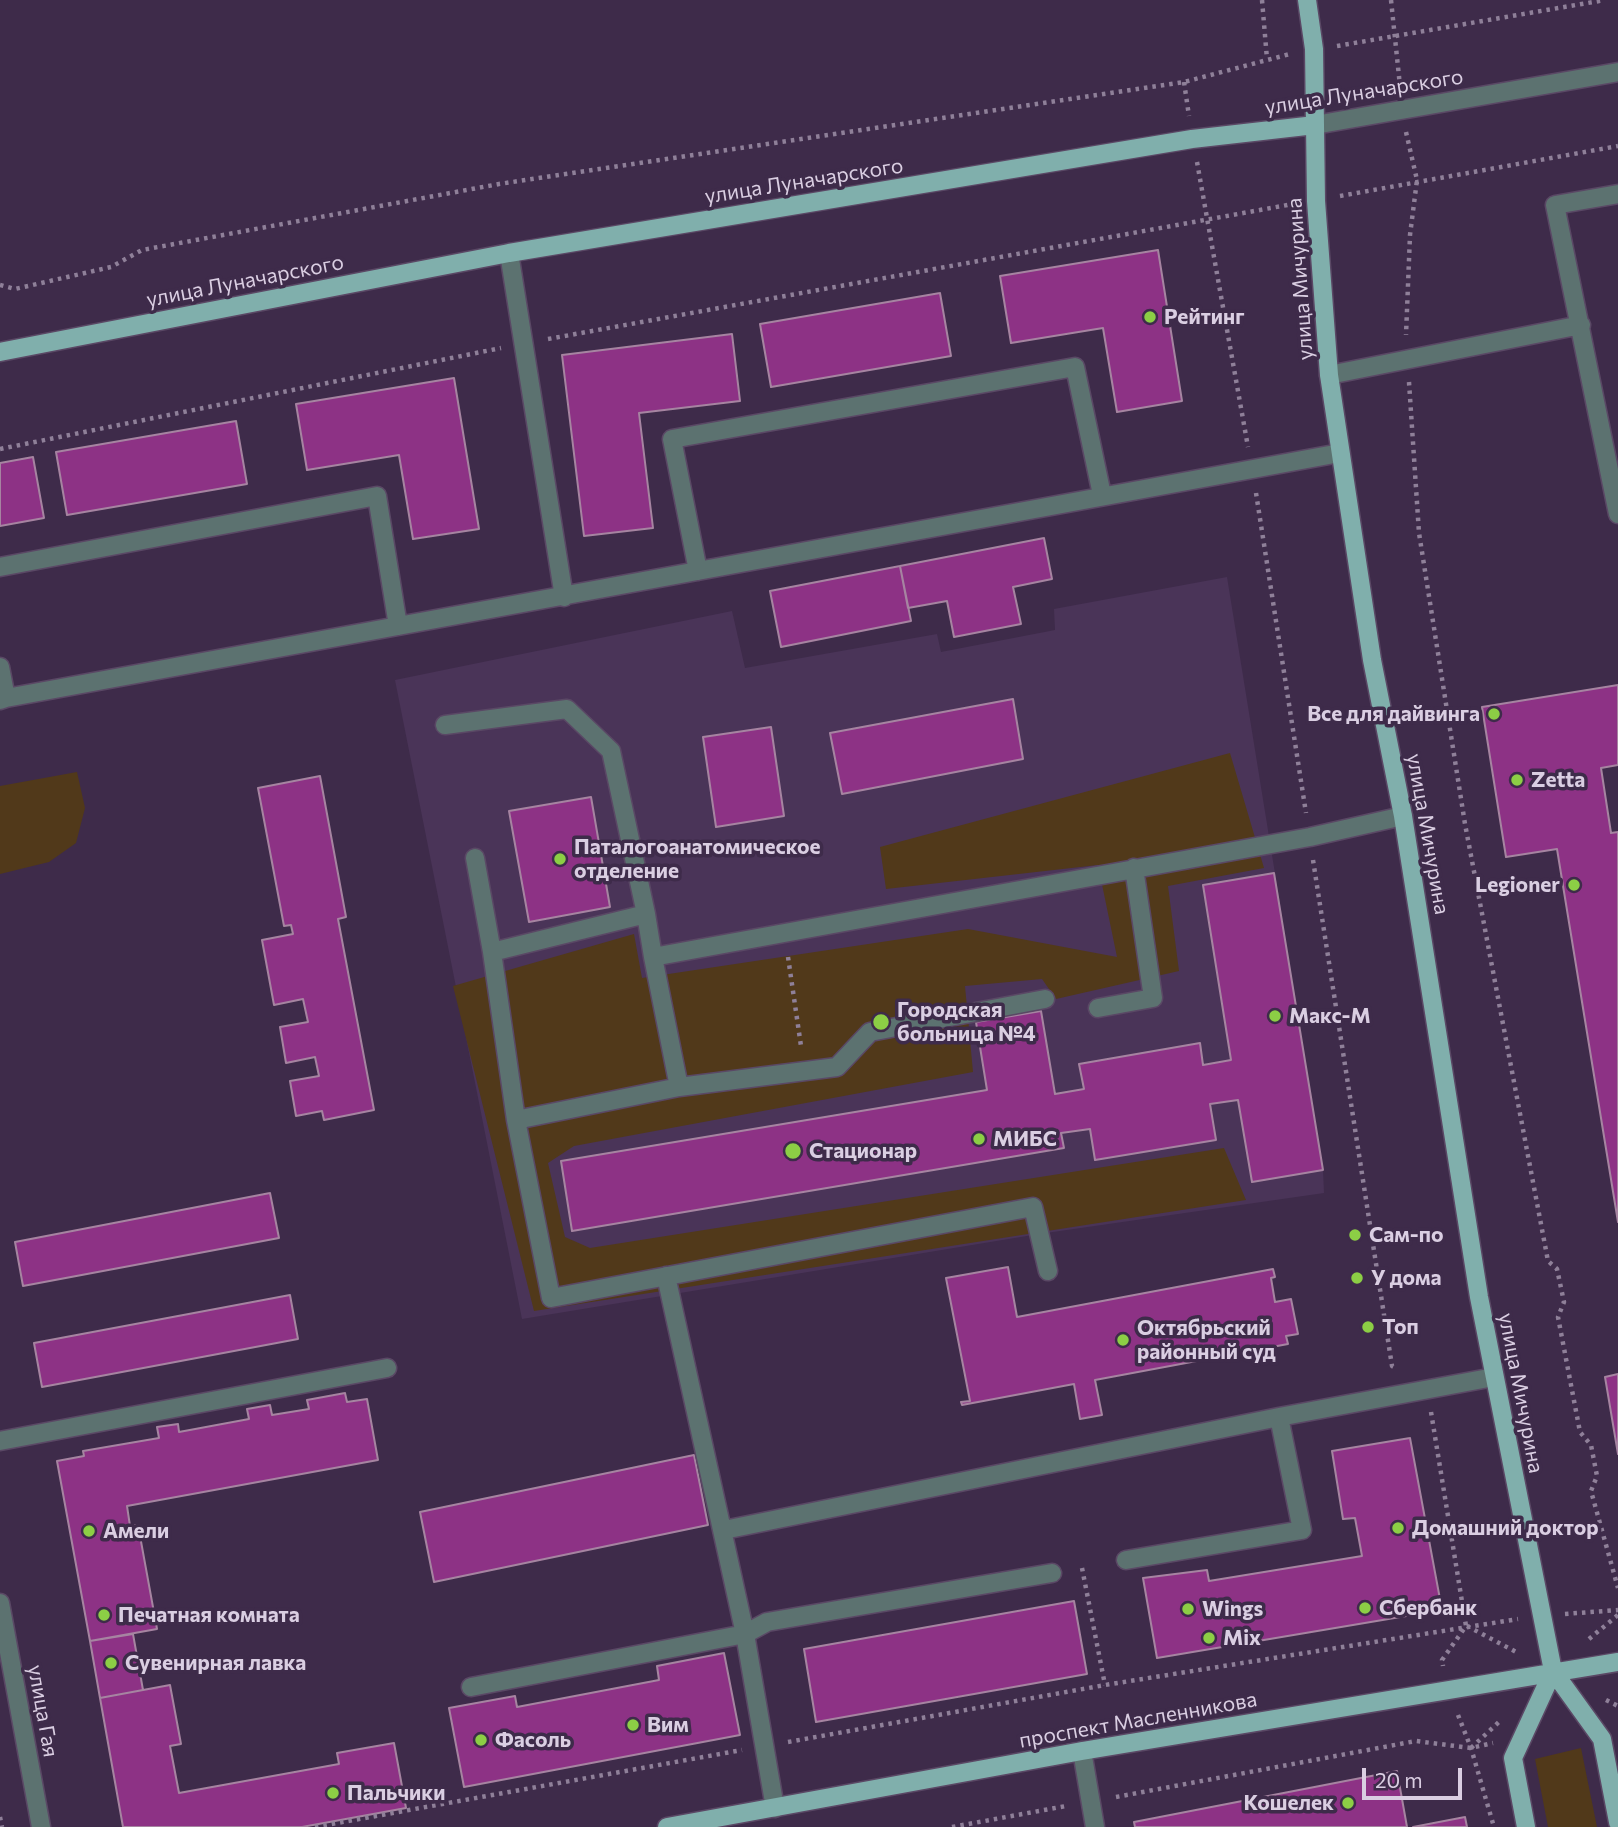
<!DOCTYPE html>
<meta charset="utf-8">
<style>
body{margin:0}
#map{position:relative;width:1618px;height:1827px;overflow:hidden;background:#3e2b4a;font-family:Commissioner,sans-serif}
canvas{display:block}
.scale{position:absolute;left:1362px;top:1768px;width:100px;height:32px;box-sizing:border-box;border:4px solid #dacee2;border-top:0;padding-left:9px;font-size:21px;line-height:24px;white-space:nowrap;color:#dacee2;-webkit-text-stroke:5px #3e2b4a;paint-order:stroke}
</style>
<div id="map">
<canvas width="1618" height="1827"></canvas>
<div class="scale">20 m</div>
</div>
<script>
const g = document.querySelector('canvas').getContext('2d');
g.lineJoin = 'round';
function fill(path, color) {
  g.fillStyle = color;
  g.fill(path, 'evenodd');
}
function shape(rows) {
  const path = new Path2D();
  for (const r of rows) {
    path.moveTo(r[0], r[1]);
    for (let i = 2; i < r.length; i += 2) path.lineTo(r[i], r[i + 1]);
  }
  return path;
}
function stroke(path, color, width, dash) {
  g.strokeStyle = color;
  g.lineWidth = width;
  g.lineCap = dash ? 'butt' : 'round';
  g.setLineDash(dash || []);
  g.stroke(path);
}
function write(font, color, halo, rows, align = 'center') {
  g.font = font + ' Commissioner,sans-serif';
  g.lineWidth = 7;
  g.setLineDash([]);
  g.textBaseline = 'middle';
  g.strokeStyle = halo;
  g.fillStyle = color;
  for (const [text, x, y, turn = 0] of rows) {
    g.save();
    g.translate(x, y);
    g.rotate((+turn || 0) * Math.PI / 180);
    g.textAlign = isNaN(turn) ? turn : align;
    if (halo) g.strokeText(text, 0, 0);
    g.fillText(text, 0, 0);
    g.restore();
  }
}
const built = shape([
 [1227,577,1323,1170,1324,1193,1039,1234,522,1319,395,680,732,611,745,668,937,634,941,652,1055,630,1054,609]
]);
const green = shape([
 [1230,753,1264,868,1168,886,1179,971,1056,999,1042,979,965,986,973,1072,574,1146,548,1163,565,1237,590,1248,1224,1148,1246,1200,534,1311,453,986,634,934,642,978,968,929,1117,957,1098,865,886,889,880,847],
 [77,772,85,808,76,843,49,862,0,874,0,786],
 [1581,1748,1597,1827,1548,1827,1535,1759]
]);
const building = shape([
 [1158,250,1182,401,1117,412,1103,328,1011,343,1000,276,1158,250],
 [940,293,951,356,771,387,760,324,940,293],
 [732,334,740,401,639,413,653,528,584,536,562,355,732,334],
 [454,378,479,529,413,539,399,455,307,470,296,404,454,378],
 [236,421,247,484,67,515,56,452,236,421],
 [33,457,44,518,0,526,0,463,33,457],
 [1044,538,1052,579,1013,587,1021,624,954,637,947,601,908,608,900,566,1044,538],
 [900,566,911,621,781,647,770,591,900,566],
 [1618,685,1618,765,1601,768,1611,833,1618,832,1618,1222,1557,849,1506,857,1482,707,1618,685],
 [1013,699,1023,759,842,794,830,733,1013,699],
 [771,727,784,816,716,827,703,737,771,727],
 [320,776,346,917,338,919,374,1110,324,1120,322,1111,296,1116,290,1081,319,1076,315,1057,286,1063,280,1027,308,1022,303,999,274,1005,262,940,293,934,291,925,284,926,258,788,320,776],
 [591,797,610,907,529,922,509,811,591,797],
 [1274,873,1323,1170,1252,1182,1238,1100,1210,1104,1216,1140,1095,1160,1090,1129,1061,1133,1064,1148,572,1231,561,1161,987,1090,976,1022,1041,1011,1055,1094,1084,1089,1079,1064,1200,1043,1203,1065,1231,1060,1203,885,1274,873],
 [270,1193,279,1238,23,1286,15,1242,270,1193],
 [1008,1267,1017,1317,1273,1269,1275,1277,1271,1278,1275,1302,1291,1299,1298,1334,1286,1336,1288,1344,1095,1380,1102,1415,1080,1419,1074,1384,962,1405,961,1402,970,1401,946,1278,1008,1267],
 [290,1295,298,1339,42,1387,34,1343,290,1295],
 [1618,1374,1618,1454,1605,1377,1618,1374],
 [345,1393,347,1402,367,1399,378,1460,127,1506,130,1526,138,1525,157,1629,90,1641,57,1461,84,1456,83,1451,159,1438,157,1427,178,1424,179,1432,249,1419,247,1409,270,1405,272,1415,309,1409,307,1400,345,1393],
 [1410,1438,1442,1610,1157,1658,1143,1578,1207,1570,1209,1581,1362,1556,1355,1518,1343,1519,1332,1451,1410,1438],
 [694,1455,708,1525,434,1582,420,1512,694,1455],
 [1074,1601,1087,1674,816,1722,804,1649,1074,1601],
 [133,1634,143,1690,100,1698,90,1641,133,1634],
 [724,1653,740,1735,464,1787,449,1708,515,1696,517,1707,659,1680,657,1666,724,1653],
 [170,1685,181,1744,170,1746,179,1793,339,1764,337,1753,394,1743,406,1808,302,1827,123,1827,100,1698,170,1685],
 [1397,1771,1407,1827,1135,1827,1134,1822,1397,1771],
 [1465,1817,1467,1827,1413,1827,1465,1817]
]);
const path = shape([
 [1262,0,1267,59],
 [1391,0,1400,86],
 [1337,46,1605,0],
 [1184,82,1189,116],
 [1406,132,1417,180,1410,235,1406,335],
 [1197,162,1248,447],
 [1340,196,1618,146],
 [0,285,15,289,111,267,142,250,499,184,1184,82,1290,54],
 [548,339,1293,204],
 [1409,382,1419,533,1465,824,1548,1261,1557,1269,1564,1302,1558,1317,1580,1432,1591,1445,1597,1476,1591,1491,1618,1588],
 [0,449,501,348],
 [1256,493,1306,813],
 [1313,860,1392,1366,1396,1368],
 [788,957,801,1046],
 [1431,1412,1466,1626,1442,1660,1443,1666],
 [1082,1568,1105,1685],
 [1565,1614,1618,1610],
 [1467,1626,1518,1653],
 [1589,1639,1618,1615],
 [1606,1700,1618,1706],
 [1458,1715,1471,1748,1494,1827],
 [788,1742,1105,1685,1518,1619],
 [1471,1748,1500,1721],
 [1116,1797,1416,1741,1471,1748,1493,1743],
 [0,1817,2,1827],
 [315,1827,742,1750],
 [952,1827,1066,1806]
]);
const minor = shape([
 [1315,125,1618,72],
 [1618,194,1555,205,1618,514],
 [509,253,564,597],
 [1329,375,1581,325],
 [0,567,377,496,398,626],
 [698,571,672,439,1075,367,1102,495],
 [0,667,6,698,0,700],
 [6,698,1340,453],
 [445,725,567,709,611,751,646,914],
 [475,858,492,952],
 [653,957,679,1087,837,1067,870,1032,1045,999],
 [1098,1008,1153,998,1134,868],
 [516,1120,679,1087],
 [1048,1271,1033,1207,551,1298,516,1120,492,952,646,914,653,957,1310,837,1403,816],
 [666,1276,745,1634,775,1808],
 [0,1441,387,1368],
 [724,1530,1279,1417,1494,1377],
 [1126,1560,1302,1530,1279,1417],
 [0,1603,41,1827],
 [471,1687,745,1634,767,1622,1052,1573],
 [1082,1751,1095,1827]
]);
const major = shape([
 [1307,0,1314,49,1316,201,1329,375,1372,660,1403,816,1479,1297,1553,1671,1602,1739,1618,1822],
 [0,352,509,253,1192,139,1315,125],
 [667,1827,1082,1751,1618,1662],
 [1526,1827,1513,1758,1553,1671]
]);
const markers = [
 [1150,317,7,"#8cce45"],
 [1494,714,7,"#8cce45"],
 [1517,780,7,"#8cce45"],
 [560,859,7,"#8cce45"],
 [1574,885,7,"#8cce45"],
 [1275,1016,7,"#8cce45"],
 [881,1022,9,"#8cce45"],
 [979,1139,7,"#8cce45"],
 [793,1151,9,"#8cce45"],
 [1355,1235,7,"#8cce45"],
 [1357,1278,7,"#8cce45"],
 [1368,1327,7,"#8cce45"],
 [1123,1340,7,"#8cce45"],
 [1398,1528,7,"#8cce45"],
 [89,1531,7,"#8cce45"],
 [1365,1608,7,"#8cce45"],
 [1188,1609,7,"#8cce45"],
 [104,1615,7,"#8cce45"],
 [1209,1638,7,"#8cce45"],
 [111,1663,7,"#8cce45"],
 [633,1725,7,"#8cce45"],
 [481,1740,7,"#8cce45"],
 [333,1793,7,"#8cce45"],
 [1348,1803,7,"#8cce45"]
];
const streetNames = [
 ["улица Луначарского",1364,92,-9],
 ["улица Луначарского",804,181,-9],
 ["улица Мичурина",1300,279,-94],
 ["улица Луначарского",245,281,-11],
 ["улица Мичурина",1428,834,80],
 ["улица Мичурина",1521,1393,79],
 ["улица Гая",43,1711,80],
 ["проспект Масленникова",1138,1720,-10]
];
const poiNames = [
 ["Рейтинг",1164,317],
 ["Все для дайвинга",1480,714,"right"],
 ["Zetta",1531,780],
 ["Паталогоанатомическое",574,847],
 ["отделение",574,871],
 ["Legioner",1560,885,"right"],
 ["Городская",897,1010],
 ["больница №4",897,1034],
 ["Макс-М",1289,1016],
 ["МИБС",993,1139],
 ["Стационар",809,1151],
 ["Сам-по",1369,1235],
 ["У дома",1371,1278],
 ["Топ",1382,1327],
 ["Октябрьский",1137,1328],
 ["районный суд",1137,1352],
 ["Домашний доктор",1412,1528],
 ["Амели",103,1531],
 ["Сбербанк",1379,1608],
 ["Wings",1202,1609],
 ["Печатная комната",118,1615],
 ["Mix",1223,1638],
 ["Сувенирная лавка",125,1663],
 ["Вим",647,1725],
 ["Фасоль",495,1740],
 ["Пальчики",347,1793],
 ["Кошелек",1334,1803,"right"]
];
fill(built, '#4a3458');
fill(green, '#51391a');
fill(building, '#8d3285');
stroke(building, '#a684a1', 2);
stroke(minor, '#5a4865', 21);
stroke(major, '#5a4865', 21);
stroke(path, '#8f8099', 4.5, [3.5, 5]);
stroke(minor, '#5c7270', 18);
stroke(major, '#80afac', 18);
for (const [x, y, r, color] of markers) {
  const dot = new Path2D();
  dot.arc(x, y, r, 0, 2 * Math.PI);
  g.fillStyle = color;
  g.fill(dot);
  stroke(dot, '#3e2b4a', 2.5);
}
write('21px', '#dacee2', '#3e2b4a', streetNames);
write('bold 21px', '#dacee2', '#3e2b4a', poiNames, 'left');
</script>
